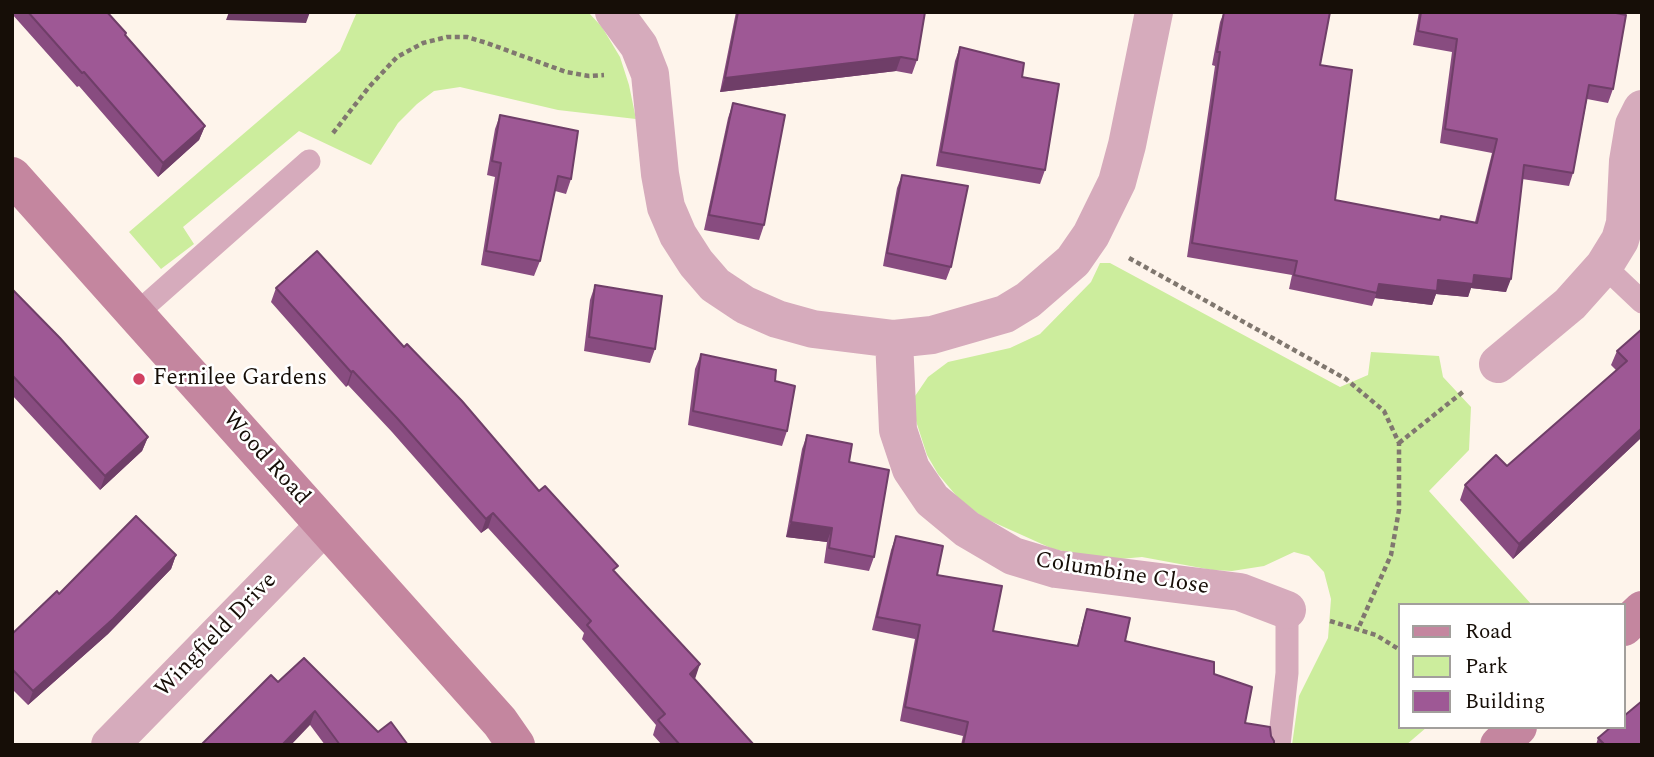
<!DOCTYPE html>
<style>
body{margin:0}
#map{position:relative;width:1654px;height:757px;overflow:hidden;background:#fef4eb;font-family:Spectral,serif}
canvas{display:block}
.frame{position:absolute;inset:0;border:14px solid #160e07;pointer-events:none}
.legend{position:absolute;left:1398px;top:603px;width:228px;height:126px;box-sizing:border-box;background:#fff;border:2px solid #a29f9c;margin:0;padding:9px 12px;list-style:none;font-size:21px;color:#160e07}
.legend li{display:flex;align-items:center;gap:14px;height:35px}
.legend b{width:35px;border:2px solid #a29f9c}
</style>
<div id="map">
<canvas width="1654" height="757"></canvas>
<div class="frame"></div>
<ul class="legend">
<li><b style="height:9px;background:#c4869f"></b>Road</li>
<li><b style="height:19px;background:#cced9d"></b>Park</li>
<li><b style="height:19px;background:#9e5895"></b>Building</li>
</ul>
</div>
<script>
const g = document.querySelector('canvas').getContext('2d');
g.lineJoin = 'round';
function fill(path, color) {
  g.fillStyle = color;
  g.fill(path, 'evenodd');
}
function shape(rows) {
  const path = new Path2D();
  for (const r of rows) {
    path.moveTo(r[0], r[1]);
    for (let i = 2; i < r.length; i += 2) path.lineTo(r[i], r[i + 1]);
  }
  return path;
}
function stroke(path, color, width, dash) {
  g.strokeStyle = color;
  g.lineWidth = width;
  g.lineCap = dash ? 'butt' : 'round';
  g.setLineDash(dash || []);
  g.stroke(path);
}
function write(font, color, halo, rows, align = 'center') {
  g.font = font + ' Spectral,serif';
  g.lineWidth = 5;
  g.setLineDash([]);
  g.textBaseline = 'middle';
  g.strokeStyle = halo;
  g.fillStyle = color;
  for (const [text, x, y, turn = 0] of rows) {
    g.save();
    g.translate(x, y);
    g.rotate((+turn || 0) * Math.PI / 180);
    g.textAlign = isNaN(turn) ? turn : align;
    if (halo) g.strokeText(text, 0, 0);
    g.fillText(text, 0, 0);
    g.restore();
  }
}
const green = shape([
 [357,12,588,12,602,27,620,57,629,85,636,119,558,110,460,87,434,91,417,104,398,123,371,165,299,131,183,227,194,244,161,269,129,232,340,51],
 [1100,263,1110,263,1340,387,1368,375,1371,352,1439,356,1443,377,1471,407,1469,450,1429,491,1532,605,1400,605,1400,727,1427,727,1406,745,1292,745,1299,696,1328,638,1331,599,1324,572,1309,556,1294,552,1264,566,1232,571,1212,570,1142,557,1109,560,1053,549,984,518,959,499,938,474,927,455,916,421,913,399,928,377,948,362,1010,348,1040,334,1091,282]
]);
const path = shape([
 [333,133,369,87,397,57,423,43,447,37,467,37,487,43,566,72,589,76,604,75],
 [1129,258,1346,379,1384,411,1399,443,1399,510,1391,555,1358,629],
 [1399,443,1464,391],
 [1330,621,1376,635,1400,650]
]);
const lane = shape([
 [1604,266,1642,302],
 [136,314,309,161],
 [1279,745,1287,673,1287,610]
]);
const street = shape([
 [614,12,639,46,650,74,660,174,666,207,678,235,696,263,715,285,745,305,777,319,813,329,894,339,932,335,1005,314,1028,300,1073,261,1091,235,1117,182,1127,145,1154,12],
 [894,339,898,430,911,469,932,500,967,529,1013,556,1056,569,1240,592,1287,610],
 [1498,364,1570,304,1604,266,1620,240,1625,223,1628,161,1634,125,1642,109],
 [110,745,324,526]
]);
const secondary = shape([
 [12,176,500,722,516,745],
 [1624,627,1642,610],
 [1499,745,1518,727]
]);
const wall = shape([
 [12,12,107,12,125,36,205,126,199,140,158,177,79,86,77,87,12,14],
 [736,12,925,12,917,60,912,74,896,71,720,92],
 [1224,12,1330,12,1320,65,1335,200,1440,220,1475,222,1492,153,1440,143,1452,52,1413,45,1419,12,1611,12,1613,89,1608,103,1587,99,1573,173,1569,186,1522,179,1506,292,1471,288,1468,297,1436,294,1432,305,1375,298,1372,306,1289,289,1292,275,1187,257,1215,66,1212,65,1220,22],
 [960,47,1022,77,1045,170,1040,184,936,166,955,61],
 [733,103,764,225,759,240,704,230,728,118],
 [500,115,571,179,566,194,555,191,540,261,534,276,481,265,495,177,487,175,495,129],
 [902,175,951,267,946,280,883,266,897,188],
 [595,285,655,349,650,363,584,351,590,300],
 [276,288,404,347,615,573,695,679,754,745,662,745,653,735,656,725,582,639,584,633,488,528,481,533,392,432,348,385,346,387,271,302],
 [12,289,148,437,142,451,100,490,12,395],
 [1642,329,1642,437,1513,559,1460,500,1465,485,1507,466,1616,370,1611,365,1617,351],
 [701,354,775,381,787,431,782,446,688,425,695,369],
 [807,435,849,462,874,557,869,571,824,563,827,542,786,537,802,449],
 [896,536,993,631,1077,646,1083,622,1087,609,1125,641,1214,674,1245,723,1271,736,1274,745,961,745,963,736,900,721,915,639,872,630,891,550],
 [176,555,171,569,108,634,28,705,12,689,12,634,59,594],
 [278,682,378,732,408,745,325,745],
 [1598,738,1642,745,1596,745]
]);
const shadedWall = shape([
 [229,12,310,12,306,23,226,20],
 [901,57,896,71,720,92,725,78],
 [205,126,199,140,158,177,163,163],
 [1474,275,1511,279,1506,292,1471,288,1468,297,1436,294,1432,305,1375,298,1379,284,1438,280],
 [353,371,348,385,346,387,351,372],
 [1642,428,1642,437,1513,559,1519,544],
 [148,437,142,451,100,490,105,476],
 [493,513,488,528,481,533,486,519],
 [791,522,832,528,827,542,786,537],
 [176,555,171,569,108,634,28,705,33,691],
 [700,664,695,679,690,674],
 [315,711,310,725,291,745,282,745]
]);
const building = shape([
 [28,12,107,12,126,33,125,35,205,126,163,163,84,72,82,73,28,12],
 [738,12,925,12,917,60,901,57,725,78,738,12],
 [1224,12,1330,12,1320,65,1352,70,1335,200,1440,220,1441,216,1477,223,1497,139,1445,129,1457,39,1418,31,1421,12,1611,12,1626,15,1613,89,1589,85,1573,173,1524,165,1511,279,1474,275,1473,284,1438,280,1437,291,1379,284,1377,293,1294,275,1297,261,1192,243,1220,52,1217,52,1224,12],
 [960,47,1024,63,1022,77,1059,84,1045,170,941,152,960,47],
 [733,103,785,115,764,225,709,215,733,103],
 [500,115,578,131,571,179,558,176,540,261,486,251,501,163,492,161,500,115],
 [902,175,968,186,951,267,887,253,902,175],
 [317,251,404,347,407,344,462,401,539,491,545,486,618,566,613,570,700,664,690,674,754,745,680,745,658,720,665,714,587,625,591,621,493,513,486,519,397,418,353,371,351,372,276,288,317,251],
 [595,285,662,296,655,349,589,337,595,285],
 [12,289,60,338,148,437,105,476,12,375,12,289],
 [1642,329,1642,428,1519,544,1465,485,1496,455,1507,466,1627,361,1617,351,1642,329],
 [701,354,776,370,775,381,795,386,787,431,693,411,701,354],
 [807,435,852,444,849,462,889,470,874,557,829,548,832,528,791,522,807,435],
 [136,516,176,555,113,619,33,691,12,669,12,634,57,591,59,594,136,516],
 [896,536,943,546,937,575,1002,586,993,631,1078,646,1087,609,1130,618,1125,641,1214,662,1214,674,1252,687,1245,723,1270,727,1271,736,1274,741,1274,745,963,745,968,722,905,707,920,625,877,617,896,536],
 [304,658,378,732,391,722,408,745,340,745,315,711,282,745,201,745,271,675,278,682,304,658],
 [1642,701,1642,745,1605,745,1598,738,1611,727,1624,727,1624,716,1642,701]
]);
const markers = [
 [139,379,7,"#d14162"]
];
const poiNames = [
 ["Fernilee Gardens",153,379]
];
const streetNames = [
 ["Wood Road",265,459,48],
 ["Columbine Close",1122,575,9],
 ["Wingfield Drive",217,636,-46]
];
fill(green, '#cced9d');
stroke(path, '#80776f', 4.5, [5, 3.5]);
stroke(lane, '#d6abbc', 23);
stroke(street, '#d6abbc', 38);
stroke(secondary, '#c4869f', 38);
fill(wall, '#884c80');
fill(shadedWall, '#6f3e68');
fill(building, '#9e5895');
stroke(building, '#6f3e68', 2);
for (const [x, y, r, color] of markers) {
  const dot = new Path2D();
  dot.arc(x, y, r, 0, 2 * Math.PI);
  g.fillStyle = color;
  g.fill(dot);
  stroke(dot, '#fff', 2.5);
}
write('23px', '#160e07', '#fff', poiNames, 'left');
write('23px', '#160e07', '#fff', streetNames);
</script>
